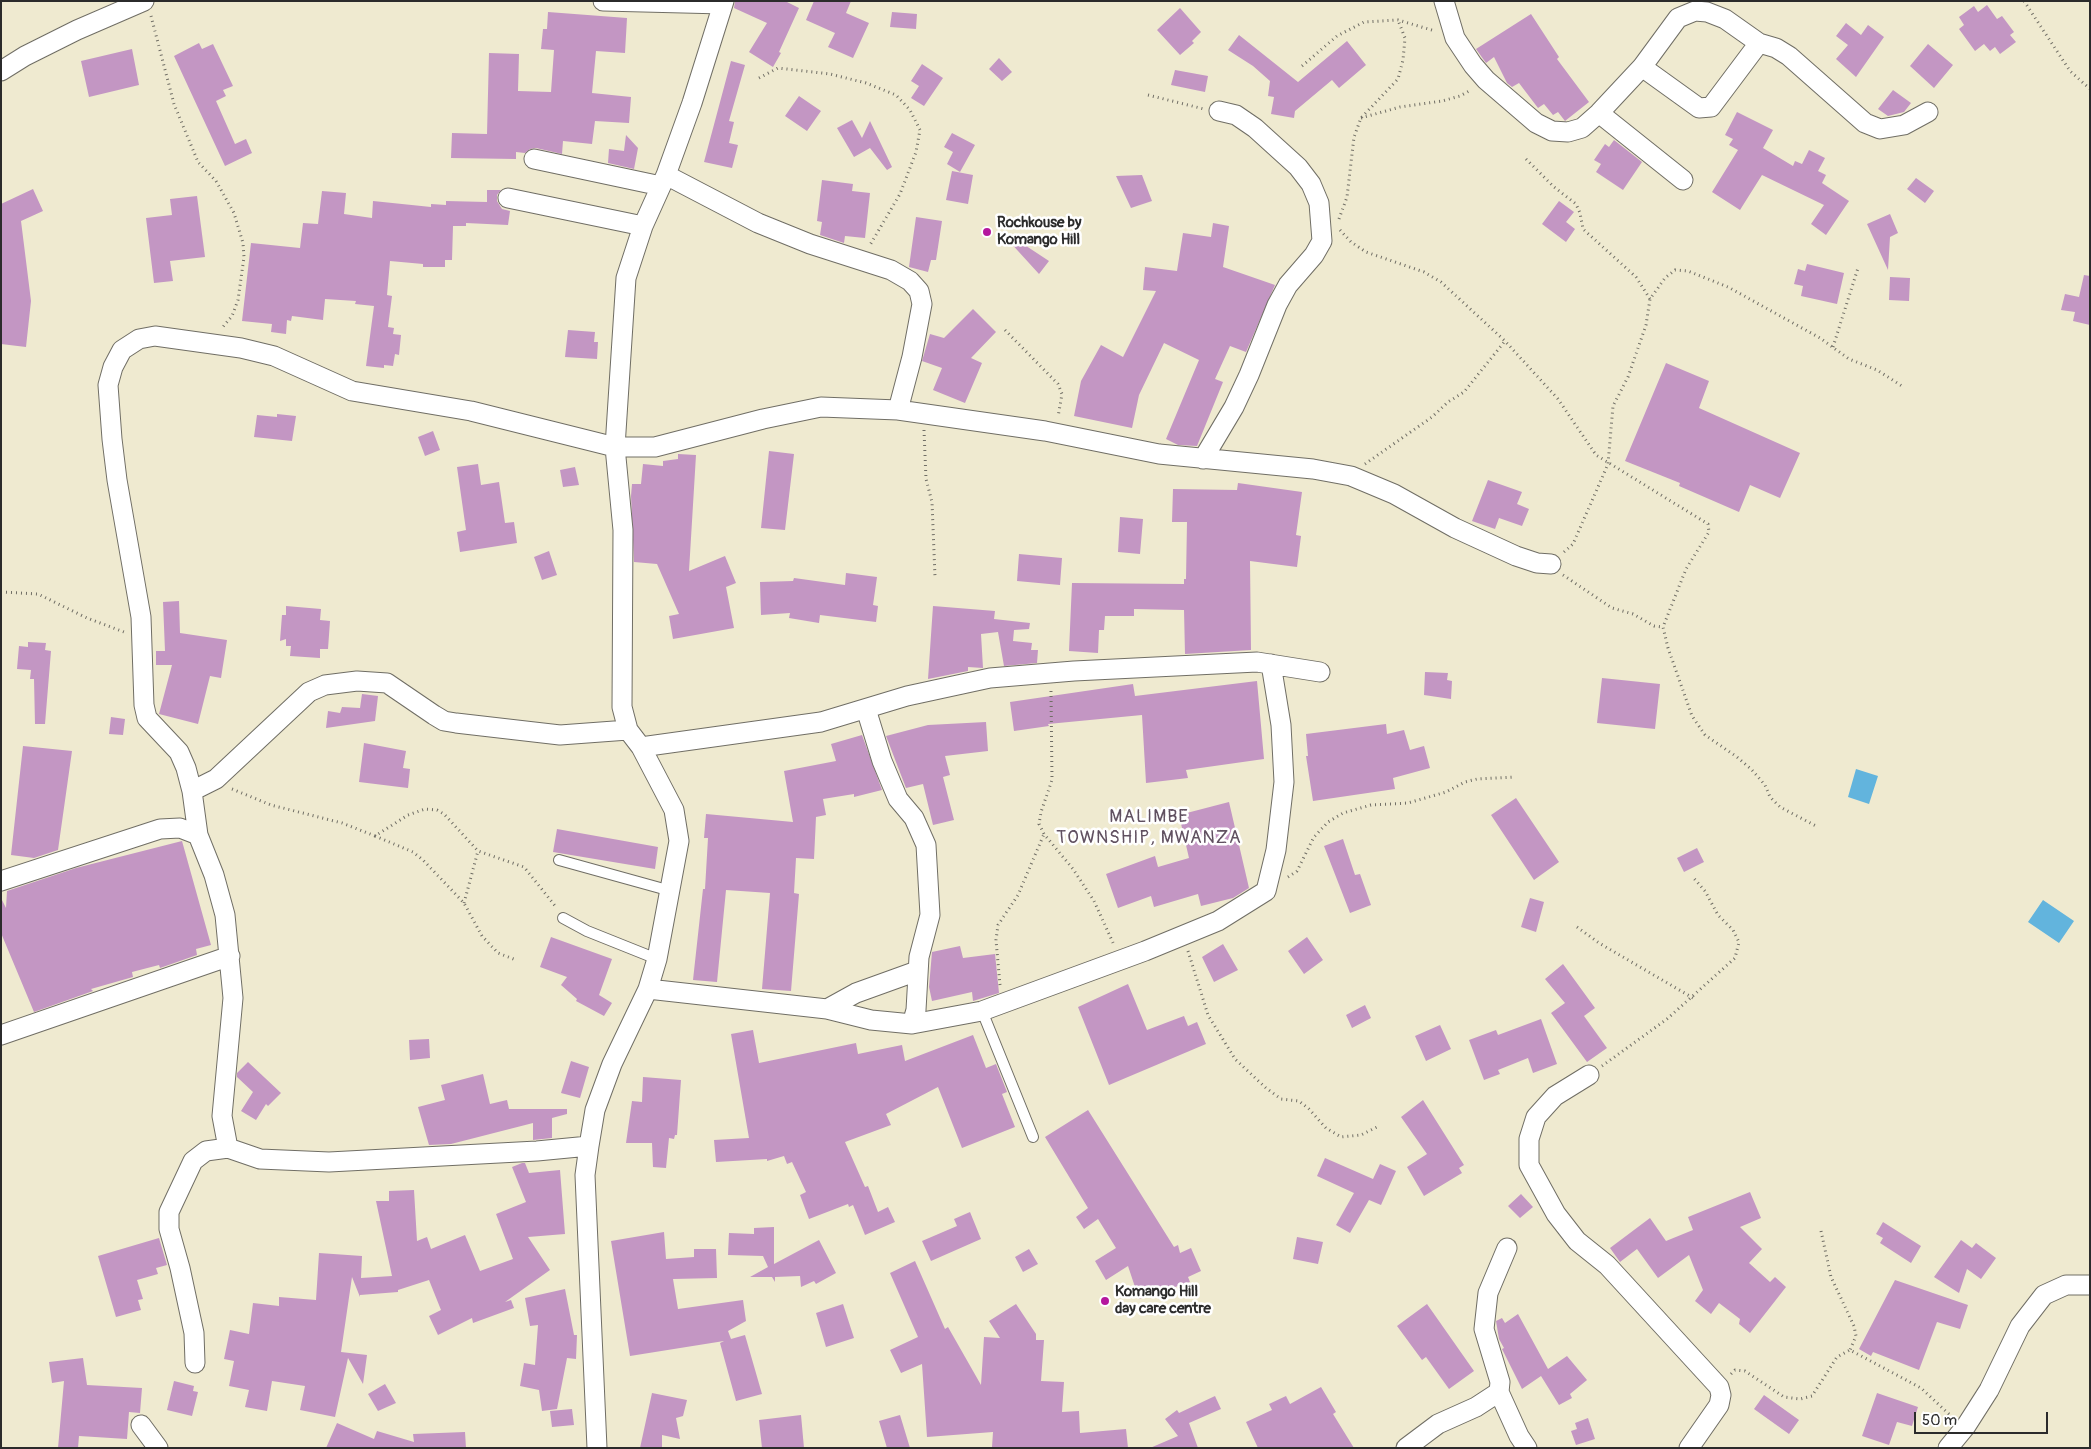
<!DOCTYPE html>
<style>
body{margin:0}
#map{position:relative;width:2091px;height:1449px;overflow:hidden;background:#efead0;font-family:Pangolin,sans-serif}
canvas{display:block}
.frame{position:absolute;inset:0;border:2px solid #2b2b2b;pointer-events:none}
.scale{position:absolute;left:1914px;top:1412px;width:134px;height:22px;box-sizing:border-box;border:2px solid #2b2b2b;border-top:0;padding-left:6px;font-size:15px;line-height:18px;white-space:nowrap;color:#2b2b2b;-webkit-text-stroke:4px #fff;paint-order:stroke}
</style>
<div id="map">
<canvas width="2091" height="1449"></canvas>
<div class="frame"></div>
<div class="scale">50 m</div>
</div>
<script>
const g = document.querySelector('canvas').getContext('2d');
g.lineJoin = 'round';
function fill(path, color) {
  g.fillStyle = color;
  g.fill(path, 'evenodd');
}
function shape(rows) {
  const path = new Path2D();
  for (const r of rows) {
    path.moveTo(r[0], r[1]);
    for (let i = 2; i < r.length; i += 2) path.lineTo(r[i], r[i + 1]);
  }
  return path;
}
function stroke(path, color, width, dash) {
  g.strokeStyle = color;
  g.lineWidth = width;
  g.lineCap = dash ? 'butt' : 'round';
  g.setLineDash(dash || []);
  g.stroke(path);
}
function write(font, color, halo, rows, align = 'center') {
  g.font = font + ' Pangolin,sans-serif';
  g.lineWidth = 5;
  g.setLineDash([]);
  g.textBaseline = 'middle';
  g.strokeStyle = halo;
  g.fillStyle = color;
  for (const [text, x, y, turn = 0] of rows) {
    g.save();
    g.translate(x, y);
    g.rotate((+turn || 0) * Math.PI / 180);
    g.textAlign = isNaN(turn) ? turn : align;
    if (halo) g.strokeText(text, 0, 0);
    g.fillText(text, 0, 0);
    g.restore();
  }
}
const water = shape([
 [1856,769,1878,776,1869,804,1848,797],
 [2043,900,2074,921,2059,943,2028,922]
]);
const building = shape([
 [735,1,785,1,799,8,779,52,781,53,773,67,749,52,767,23,734,8],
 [814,1,851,1,846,13,869,23,853,58,828,47,835,33,806,20],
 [1987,5,1997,19,2002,16,2014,32,2010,35,2016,42,2000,54,1995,47,1990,51,1984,44,1975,51,1959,29,1964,25,1959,17,1974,6,1978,12],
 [1180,8,1201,32,1192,41,1194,43,1180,55,1157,30],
 [548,12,627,18,625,53,596,51,592,93,631,97,629,123,595,121,592,144,563,141,562,154,536,148,530,149,525,153,516,152,516,159,451,158,452,133,487,134,489,53,519,54,518,91,551,92,554,50,541,49,543,29,547,29],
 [892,12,917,14,916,29,890,27],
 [1531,14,1559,57,1557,59,1589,102,1565,121,1558,112,1553,115,1544,104,1538,108,1519,83,1512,87,1507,83,1494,57,1486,63,1476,49],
 [1846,23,1861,35,1868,25,1884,37,1856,77,1836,59,1848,45,1836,36],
 [1239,35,1298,82,1347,41,1366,65,1339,88,1332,80,1295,111,1294,118,1271,114,1274,97,1268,96,1270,81,1253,66,1228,50],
 [199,43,202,49,213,44,233,86,223,90,226,96,216,101,235,144,246,139,252,153,225,166,174,56],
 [1928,44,1953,65,1934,88,1910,66],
 [132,49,139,85,89,97,81,61],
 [999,58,1012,72,1002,81,989,69],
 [731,61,745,65,729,121,734,122,729,143,738,145,732,168,704,162],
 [922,64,943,78,924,106,911,98,919,86,911,81],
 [1175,70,1208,76,1205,92,1171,85],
 [1893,90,1911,103,1904,112,1888,116,1878,109],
 [799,96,821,111,807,131,785,116],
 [1737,112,1773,130,1763,148,1793,166,1795,161,1802,164,1809,150,1825,158,1818,171,1826,175,1822,183,1849,201,1826,235,1811,224,1824,205,1762,175,1740,210,1712,192,1738,150,1729,145,1733,139,1725,135],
 [852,120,862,138,870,121,892,167,887,170,870,148,854,157,837,128],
 [952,133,975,145,960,172,947,164,953,152,944,147],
 [626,135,638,148,634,169,608,163,609,149,624,151],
 [1614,140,1642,162,1623,190,1596,172,1601,164,1594,160,1605,144,1609,147],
 [952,171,973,175,968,204,946,200],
 [1142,175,1152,201,1131,208,1116,176],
 [1916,178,1934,191,1925,203,1907,189],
 [822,180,853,184,852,191,870,193,865,238,845,236,844,243,820,235,822,222,817,221],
 [33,189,43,211,21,221,31,301,26,347,1,344,1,204],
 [487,190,501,190,497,195,497,201,502,209,510,211,508,225,466,223,466,226,453,226,452,260,445,260,445,267,423,267,423,264,390,261,387,295,392,296,388,327,394,328,393,334,401,335,399,355,395,354,393,366,384,365,384,368,366,366,374,306,355,304,356,301,325,299,323,320,292,316,291,321,287,320,286,334,271,332,272,324,242,321,251,243,300,248,303,223,318,224,322,191,346,193,344,214,372,218,373,201,431,207,431,204,446,205,446,201,487,202],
 [197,196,205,257,170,261,173,281,154,283,146,218,172,215,170,199],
 [1559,201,1574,212,1566,222,1575,229,1566,242,1542,224],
 [1890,214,1898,233,1890,237,1888,270,1867,224],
 [916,217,942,221,936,260,931,260,928,272,909,267],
 [1213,223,1229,226,1223,267,1275,285,1246,352,1230,346,1215,379,1223,382,1197,446,1178,445,1166,439,1199,360,1164,343,1139,395,1132,428,1074,416,1081,381,1101,345,1123,357,1156,291,1143,290,1145,267,1177,271,1183,233,1211,237],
 [1011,236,1049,261,1039,274,1008,240],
 [1807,264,1844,273,1837,304,1801,296,1803,286,1794,284,1798,269,1805,271],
 [2084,275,2090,276,2090,325,2073,321,2075,312,2061,310,2065,294,2079,297],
 [1890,277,1910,278,1909,301,1889,300],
 [973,309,996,332,971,358,982,363,965,403,933,390,942,368,922,361,930,334,944,338],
 [568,330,595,332,594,342,598,342,597,359,565,357],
 [1666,363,1709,381,1699,408,1800,453,1780,498,1750,485,1739,512,1679,486,1680,483,1625,461],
 [277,414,296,416,292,441,254,437,257,415,277,417],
 [433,431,440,450,425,456,418,437],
 [769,451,794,454,785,530,761,528],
 [678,454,696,455,689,571,725,556,736,583,726,587,734,628,673,639,669,616,679,614,657,564,634,562,631,496,632,484,641,484,643,464,663,466,663,461,678,459],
 [478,464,481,485,499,482,505,523,514,522,517,543,460,552,457,532,466,530,457,467],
 [575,467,579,485,563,487,560,470],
 [1488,480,1522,492,1517,504,1529,509,1522,526,1499,518,1495,529,1472,521],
 [1238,483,1302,492,1296,535,1301,536,1297,567,1250,561,1251,650,1185,654,1184,610,1134,609,1134,616,1105,616,1104,630,1099,630,1098,653,1069,651,1072,583,1184,584,1184,579,1186,579,1187,522,1172,522,1173,489,1237,490],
 [1120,517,1143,519,1140,554,1118,552],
 [549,551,557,575,542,580,534,557],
 [1019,554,1062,558,1060,585,1017,581],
 [846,573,877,577,873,605,878,606,876,622,820,615,819,623,789,618,790,613,761,615,760,582,793,581,794,578,845,585],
 [179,601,180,633,227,640,221,678,210,676,198,724,159,714,172,665,156,665,156,651,165,651,163,602],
 [286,606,321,609,320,620,330,621,328,649,320,649,320,658,290,656,291,646,286,646,286,639,280,641,282,615,286,615],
 [933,606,995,611,994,619,1030,623,1029,629,1014,630,1013,641,1032,643,1031,650,1038,650,1037,663,1004,666,998,632,981,634,983,668,968,667,968,671,928,679],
 [28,642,46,643,45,650,51,651,45,724,35,724,34,679,30,679,31,670,17,669,19,646,28,647],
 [1425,672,1448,673,1447,680,1452,681,1451,699,1424,695],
 [1602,678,1660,684,1655,729,1597,723],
 [1257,681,1264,759,1186,770,1188,778,1146,783,1142,715,1048,724,1049,726,1014,731,1010,702,1133,684,1135,696],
 [362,694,378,696,375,721,326,728,328,711,340,713,342,707,360,708],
 [111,717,125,719,123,735,109,734],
 [986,722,988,751,945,756,950,775,943,777,954,820,933,825,923,784,906,788,886,736,928,725],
 [1386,724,1387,734,1404,730,1410,750,1424,746,1430,768,1393,778,1395,789,1313,801,1306,756,1308,756,1306,734],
 [862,735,882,790,854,797,854,794,823,799,826,815,816,817,814,859,796,858,794,893,799,894,791,991,762,989,770,893,726,890,717,982,693,980,703,889,705,889,708,838,704,838,706,814,793,822,784,771,836,761,831,744],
 [364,743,406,751,403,768,410,769,408,788,359,782],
 [23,746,72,751,58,850,34,858,11,855],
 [1516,798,1559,862,1534,880,1491,815],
 [1229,802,1249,888,1233,898,1201,906,1198,894,1154,907,1151,896,1118,908,1106,874,1155,856,1158,867,1189,858,1179,815],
 [557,829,658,847,655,869,553,852],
 [1343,839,1355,875,1360,874,1371,905,1350,913,1324,846],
 [182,841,211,945,196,949,197,955,160,968,159,965,132,972,133,977,91,989,93,991,34,1012,1,933,1,898,6,908,7,891,76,868],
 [1697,848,1704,862,1684,872,1677,858],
 [1530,898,1544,902,1536,932,1521,927],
 [551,937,612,959,599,995,612,1003,604,1016,576,1001,577,999,561,985,567,977,540,967],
 [1307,937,1323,960,1304,974,1288,951],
 [1223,944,1238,970,1214,982,1202,957],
 [960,946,963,958,995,954,999,993,973,1001,972,992,932,1001,929,987,932,952],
 [1563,964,1595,1008,1584,1016,1607,1048,1587,1062,1551,1013,1565,1003,1545,979],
 [1128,984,1147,1030,1184,1016,1188,1026,1197,1022,1206,1044,1109,1085,1078,1007],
 [1365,1005,1371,1018,1352,1028,1346,1015],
 [1541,1019,1557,1064,1533,1073,1528,1058,1498,1070,1500,1074,1484,1080,1469,1040,1496,1030,1498,1035],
 [1440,1025,1451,1049,1426,1061,1415,1036],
 [753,1030,759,1063,856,1043,858,1054,902,1045,905,1061,973,1035,986,1068,996,1064,1007,1092,1002,1094,1015,1127,962,1148,938,1087,886,1114,891,1125,845,1142,865,1187,868,1186,878,1212,888,1207,895,1222,865,1235,853,1205,849,1207,848,1204,809,1219,800,1195,806,1192,792,1162,787,1164,784,1156,767,1161,767,1159,716,1162,714,1140,749,1138,731,1034],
 [429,1039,430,1058,410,1060,409,1040],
 [571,1061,589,1067,580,1098,561,1093],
 [248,1062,281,1093,268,1106,266,1104,256,1120,241,1111,253,1092,237,1077,237,1073],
 [483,1074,490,1104,507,1100,509,1109,567,1109,567,1114,552,1118,552,1138,533,1140,533,1123,451,1144,429,1145,418,1107,445,1100,441,1085],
 [643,1077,681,1080,677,1135,675,1135,674,1139,669,1138,666,1168,653,1167,652,1143,626,1143,632,1101,642,1102],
 [1423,1100,1464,1165,1459,1168,1462,1173,1424,1196,1407,1167,1427,1154,1401,1117],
 [1088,1110,1174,1247,1178,1245,1180,1253,1191,1248,1201,1271,1188,1277,1190,1282,1139,1299,1128,1266,1106,1280,1095,1261,1116,1248,1098,1219,1084,1229,1076,1217,1088,1208,1045,1137],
 [1325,1158,1373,1179,1380,1164,1396,1171,1381,1205,1369,1200,1350,1233,1336,1225,1354,1193,1317,1176],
 [522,1163,525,1163,529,1173,560,1170,565,1234,528,1237,550,1270,505,1302,511,1300,514,1308,473,1323,472,1318,438,1335,429,1316,441,1310,429,1280,398,1290,398,1292,360,1295,360,1297,352,1277,341,1352,367,1355,363,1384,348,1358,335,1417,300,1410,305,1386,272,1381,267,1411,245,1407,249,1390,229,1386,234,1361,224,1359,230,1330,249,1334,253,1303,279,1306,279,1297,316,1300,319,1253,362,1256,361,1278,392,1276,376,1201,389,1201,389,1191,414,1190,417,1241,427,1237,431,1249,465,1235,480,1271,513,1259,496,1214,526,1202,512,1167],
 [1750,1192,1761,1218,1740,1227,1762,1249,1749,1263,1770,1282,1775,1277,1786,1287,1750,1333,1739,1324,1740,1319,1719,1303,1711,1314,1695,1301,1703,1290,1689,1255,1658,1278,1637,1249,1620,1262,1610,1248,1650,1218,1666,1241,1693,1230,1688,1217],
 [1521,1194,1533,1207,1520,1218,1508,1206],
 [970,1212,981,1239,931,1261,922,1241,957,1226,954,1219],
 [1883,1222,1921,1246,1911,1263,1880,1243,1883,1238,1876,1234],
 [774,1227,774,1264,819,1240,836,1273,816,1284,814,1281,801,1287,800,1276,775,1277,775,1282,772,1277,750,1277,768,1267,763,1256,728,1255,729,1233,754,1234,754,1228],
 [664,1232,666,1259,694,1257,694,1249,716,1249,717,1278,673,1279,678,1309,743,1300,746,1321,728,1331,731,1339,745,1335,762,1394,736,1401,720,1343,724,1341,630,1356,611,1241],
 [1297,1237,1323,1242,1318,1264,1293,1259],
 [159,1238,167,1265,156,1268,158,1274,137,1280,143,1299,138,1300,141,1310,116,1317,98,1256],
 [1961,1240,1972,1248,1976,1243,1996,1258,1981,1279,1967,1269,1959,1293,1934,1277],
 [1029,1249,1038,1264,1023,1272,1015,1257],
 [915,1261,945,1329,948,1327,981,1385,984,1337,1000,1338,989,1321,1016,1304,1036,1334,1036,1340,1044,1340,1041,1381,1064,1382,1062,1412,1079,1411,1080,1433,1126,1429,1128,1448,992,1447,993,1432,927,1437,922,1364,901,1373,890,1350,918,1337,890,1273],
 [1895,1280,1968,1305,1960,1329,1937,1322,1919,1370,1873,1352,1871,1356,1859,1349],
 [565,1289,574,1335,577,1335,576,1359,567,1358,557,1409,542,1411,539,1390,520,1386,524,1363,535,1365,538,1325,530,1326,525,1298],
 [843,1304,854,1338,826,1347,816,1313],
 [1427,1304,1474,1371,1449,1389,1426,1357,1422,1360,1397,1326],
 [1518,1314,1548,1369,1567,1356,1587,1380,1570,1394,1572,1398,1559,1405,1541,1376,1522,1389,1502,1349,1504,1348,1499,1339,1496,1321,1502,1318,1505,1323],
 [83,1358,87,1385,142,1388,140,1413,129,1412,127,1439,79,1436,78,1448,58,1448,64,1381,52,1383,49,1362],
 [174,1381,194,1386,193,1391,198,1392,192,1416,167,1410],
 [385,1384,396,1403,378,1411,368,1394],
 [1321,1387,1336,1412,1333,1414,1354,1448,1258,1448,1246,1422,1272,1410,1269,1404,1286,1396,1290,1404],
 [652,1393,687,1400,683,1416,676,1418,680,1439,662,1435,662,1448,640,1448],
 [1877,1393,1918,1407,1912,1426,1897,1422,1889,1445,1862,1436],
 [1764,1395,1799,1420,1789,1434,1754,1409],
 [1215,1396,1221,1409,1189,1423,1198,1448,1150,1448,1178,1436,1165,1419,1177,1410,1179,1413],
 [572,1409,574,1425,552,1427,550,1411],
 [801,1415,804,1448,762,1448,759,1420],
 [900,1415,910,1448,887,1448,879,1421],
 [1588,1418,1595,1439,1576,1445,1571,1431,1577,1429,1575,1423],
 [337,1423,374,1439,377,1431,414,1442,413,1434,465,1432,466,1448,326,1448]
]);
const path = shape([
 [2024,1,2070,71,2090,89],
 [151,16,174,104,198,162,216,181,234,213,243,243,244,257,238,300,232,316,222,328],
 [1302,66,1337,36,1364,22,1398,20,1435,31],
 [759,78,778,68,830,74,866,83,896,95,910,110,920,130,916,152,900,194,870,245],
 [1148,95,1204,109],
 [1361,118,1400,107,1442,101,1460,96,1471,90],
 [1526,159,1554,187,1576,204,1580,213,1583,229,1636,277,1650,299],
 [1339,219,1347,197,1354,137,1361,118,1398,79,1403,60,1405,38,1398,20],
 [1340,230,1351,242,1366,252,1424,272,1441,282,1505,341,1558,399,1596,455,1708,524,1709,532,1686,569,1663,627,1668,648,1692,716,1705,735,1737,757,1751,769,1765,785,1770,797,1780,807,1816,826],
 [1005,330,1058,384,1062,394,1058,417],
 [1833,347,1858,268],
 [924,430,926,479,932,502,935,577],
 [1365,464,1432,417,1448,402,1464,392,1505,341],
 [1564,552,1573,544,1608,464,1613,406,1628,377,1646,325,1650,299,1665,278,1675,270,1688,271,1728,287,1820,338,1849,359,1877,370,1902,386],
 [1563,575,1612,608,1633,614,1654,626,1663,627],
 [1,592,38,594,87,618,124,632],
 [1051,691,1052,780,1041,812,1039,824,1044,834,1073,869,1094,901,1114,945],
 [232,789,271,805,342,823,375,836,408,815,425,809,437,810,444,814,478,851,524,867,556,907],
 [375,836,413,852,423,860,464,903,482,936,498,953,516,960],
 [1288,877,1297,871,1314,837,1328,822,1343,813,1371,805,1408,803,1446,792,1465,782,1477,779,1514,777],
 [464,903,478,851],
 [1577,927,1599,943,1693,998],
 [1188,951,1208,1015,1235,1059,1266,1088,1281,1099,1299,1101,1309,1109,1326,1128,1341,1137,1361,1135,1379,1126],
 [1000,985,996,940,998,925,1018,895,1044,834],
 [1602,1066,1667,1019,1735,958,1739,942,1733,930,1718,915,1705,891,1692,876],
 [1821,1231,1831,1277,1854,1326,1856,1336,1850,1350],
 [1731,1374,1735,1370,1745,1371,1784,1397,1800,1399,1812,1396,1837,1357,1850,1350,1921,1388,1951,1416]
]);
const service = shape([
 [559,860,671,891],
 [563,918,587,931,657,959],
 [982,1011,1033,1137]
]);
const minor = shape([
 [603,1,723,4],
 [1444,1,1455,38,1473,65,1486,80,1536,123,1552,131,1568,132,1582,128,1599,113,1642,67,1678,18,1695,11,1707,12,1725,19,1759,43,1776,48,1789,56,1865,123,1880,129,1904,125,1928,112],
 [1642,67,1699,108,1711,107,1759,43],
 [1,71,25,56,77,30,144,1],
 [1599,113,1683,180],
 [534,159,661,186],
 [666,175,758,223,810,244,891,270,910,281,919,291,922,304,912,357,898,410],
 [508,198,643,226],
 [1203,459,1234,407,1249,375,1277,305,1288,285,1314,255,1322,241,1319,203,1311,184,1298,167,1255,128,1236,115,1219,111],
 [866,709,882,761,898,799,914,818,926,845,930,915,919,957,916,1010,912,1024],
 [641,747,821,722,907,696,990,678,1074,671,1257,662,1320,672],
 [192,791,216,779,309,692,325,685,357,681,387,683,434,715,444,721,456,723,560,735,628,730],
 [1,881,160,829,180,828,198,835],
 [648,989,827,1009,871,1020,912,1024,982,1011,1145,951,1218,921,1266,891,1276,850,1284,782,1281,725,1271,664],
 [827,1009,856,993,917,971],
 [1,1035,230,956],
 [1589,1075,1555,1096,1536,1117,1529,1139,1529,1165,1556,1214,1577,1241,1607,1265,1719,1387,1721,1395,1719,1405,1689,1448],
 [589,1146,537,1151,329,1162,260,1159,228,1148,222,1116,233,998,225,915,214,875,198,835,192,791,186,768,179,752,147,718,144,705,141,617,117,480,112,439,108,385,113,367,122,350,139,339,155,336,241,348,274,356,352,391,471,411,615,447,655,447,763,419,821,407,898,410,1045,431,1159,454,1313,469,1351,476,1394,494,1455,528,1516,556,1537,563,1551,564],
 [195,1363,194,1333,180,1268,169,1229,169,1212,193,1161,206,1151,228,1148],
 [1499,1392,1519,1436,1527,1448],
 [141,1425,158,1448],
 [597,1448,585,1175,589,1146,595,1110,612,1064,648,989,657,959,679,841,674,810,641,747,628,730,622,707,623,530,615,447,626,278,643,226,666,175,692,103,724,1],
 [1406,1448,1438,1424,1476,1407,1499,1392,1500,1382,1484,1329,1488,1293,1507,1248],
 [1948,1448,1966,1426,1989,1390,2020,1326,2044,1295,2066,1285,2090,1285]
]);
const markers = [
 [987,232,5,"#b5179e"],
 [1105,1301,5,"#b5179e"]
];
const poiNames = [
 ["Rochkouse by",997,223],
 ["Komango Hill",997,240],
 ["Komango Hill",1115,1292],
 ["day care centre",1115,1309]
];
const quarterNames = [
 ["MALIMBE",1149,817],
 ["TOWNSHIP, MWANZA",1149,838]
];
fill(water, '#62b4dd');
fill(building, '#c396c3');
stroke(service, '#706e65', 12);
stroke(minor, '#706e65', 21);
stroke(path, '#706e65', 3, [1, 4]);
stroke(service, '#fff', 10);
stroke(minor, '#fff', 19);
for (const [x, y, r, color] of markers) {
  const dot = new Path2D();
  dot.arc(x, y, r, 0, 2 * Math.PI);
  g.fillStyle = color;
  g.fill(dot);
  stroke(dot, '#fff', 2);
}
write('bold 15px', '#2b2b2b', '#fff', poiNames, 'left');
g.letterSpacing = '1px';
write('18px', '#605060', '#fff', quarterNames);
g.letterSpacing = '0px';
</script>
